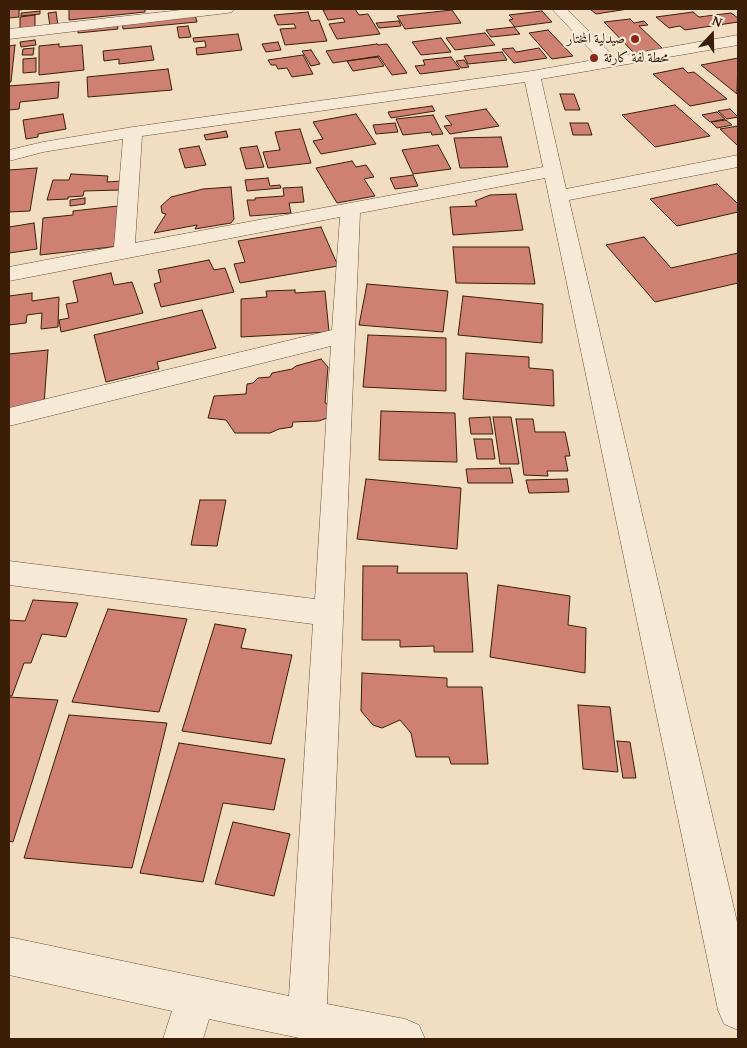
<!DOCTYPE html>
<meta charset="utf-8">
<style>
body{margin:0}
#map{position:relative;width:747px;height:1048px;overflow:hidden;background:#f1dec2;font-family:"Gentium Book Plus",serif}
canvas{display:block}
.frame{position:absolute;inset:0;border:10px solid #3b1e08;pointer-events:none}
.north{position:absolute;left:687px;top:10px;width:50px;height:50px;-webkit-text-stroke:4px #f6ead7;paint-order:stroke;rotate:21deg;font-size:14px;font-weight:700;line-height:20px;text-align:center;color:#3b1e08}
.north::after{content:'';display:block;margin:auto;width:18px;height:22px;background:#3b1e08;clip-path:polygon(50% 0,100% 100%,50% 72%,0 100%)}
</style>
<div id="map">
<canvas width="747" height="1048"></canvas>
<div class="frame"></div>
<div class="north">N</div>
</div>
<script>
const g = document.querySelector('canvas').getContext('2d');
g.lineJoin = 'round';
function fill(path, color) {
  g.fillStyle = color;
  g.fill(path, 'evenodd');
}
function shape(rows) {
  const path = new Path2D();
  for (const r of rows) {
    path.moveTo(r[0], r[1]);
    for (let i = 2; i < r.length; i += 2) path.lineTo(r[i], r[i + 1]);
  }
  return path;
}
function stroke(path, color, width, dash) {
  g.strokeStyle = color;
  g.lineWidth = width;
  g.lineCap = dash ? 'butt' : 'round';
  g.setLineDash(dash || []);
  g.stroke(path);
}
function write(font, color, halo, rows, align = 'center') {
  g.font = font + ' "Gentium Book Plus",Amiri,serif';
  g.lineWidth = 4.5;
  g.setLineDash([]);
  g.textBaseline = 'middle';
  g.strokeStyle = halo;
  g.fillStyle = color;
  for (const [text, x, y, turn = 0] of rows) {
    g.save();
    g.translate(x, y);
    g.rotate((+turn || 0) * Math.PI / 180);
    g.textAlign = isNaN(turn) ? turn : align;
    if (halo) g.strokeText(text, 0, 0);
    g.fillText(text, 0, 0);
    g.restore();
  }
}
const building = shape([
 [9,9,28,9,19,10,19,17,9,18,9,9],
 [69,9,145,9,145,12,69,20,69,9],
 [335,9,355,9,359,15,368,14,380,34,337,39,329,24,345,22,343,18,328,20,323,10,335,9],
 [590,9,628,9,596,14,590,9],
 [452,10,461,23,405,29,397,16,452,10],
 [40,11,40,14,21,16,21,13,40,11],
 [542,11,552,22,515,27,509,20,513,19,509,15,542,11],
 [56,12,58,25,50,26,48,13,56,12],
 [308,12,311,21,319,20,327,41,285,45,280,29,296,28,294,24,278,25,274,15,308,12],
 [693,12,699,17,731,13,738,18,738,22,685,30,680,26,669,28,656,17,693,12],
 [195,14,197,22,123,29,122,21,195,14],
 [35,15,35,28,20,30,20,17,35,15],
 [630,19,634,23,644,21,648,25,639,26,663,49,647,51,651,54,637,56,604,22,630,19],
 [399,21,401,26,379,28,376,23,399,21],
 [117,24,118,29,78,33,78,27,117,24],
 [188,26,191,37,179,38,177,27,188,26],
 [514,27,520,34,491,37,486,30,514,27],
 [548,30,573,56,552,59,529,33,548,30],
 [485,33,495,45,455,50,446,38,485,33],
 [238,34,242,50,197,55,196,48,206,47,205,41,194,42,193,38,238,34],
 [441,38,451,52,421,55,412,42,441,38],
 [35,40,36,45,21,47,20,42,35,40],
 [278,42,281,50,266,52,262,44,278,42],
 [59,44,59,47,82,45,84,70,39,75,39,46,59,44],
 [377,44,378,45,387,44,407,73,392,75,379,56,333,63,326,51,377,44],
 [15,45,11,82,9,82,9,46,15,45],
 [151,46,154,60,119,64,119,59,104,61,103,51,151,46],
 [34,48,33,55,22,55,23,49,34,48],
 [513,48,516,52,539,48,547,58,514,63,502,49,513,48],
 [311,50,320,64,311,66,302,51,311,50],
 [502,52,507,60,468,64,464,56,502,52],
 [303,55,313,74,292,77,287,68,278,69,276,65,271,65,268,60,303,55],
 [378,57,384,66,353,71,347,61,378,57],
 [451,57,460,69,420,74,415,66,425,65,423,60,451,57],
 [36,58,36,72,23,73,23,59,36,58],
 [738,58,737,94,701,65,738,58],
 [464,60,469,67,461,68,456,61,464,60],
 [683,68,688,73,694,72,727,99,690,106,653,74,683,68],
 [168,69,172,90,88,97,87,77,168,69],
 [59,82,58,98,20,102,19,109,9,110,9,86,59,82],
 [560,94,574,94,580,110,565,110,560,94],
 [675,105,710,136,655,147,622,115,675,105],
 [432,106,435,111,391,118,388,112,432,106],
 [486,109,499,126,450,134,444,126,452,125,445,116,486,109],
 [730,109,738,117,727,119,718,111,730,109],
 [717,112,725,119,710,122,702,115,717,112],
 [63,114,66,129,38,134,38,137,26,139,23,120,63,114],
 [356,114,376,144,321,154,313,141,323,139,313,122,356,114],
 [433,115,443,134,432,135,431,132,403,135,396,119,433,115],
 [726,120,732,125,717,128,711,122,726,120],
 [395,123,398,132,376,134,373,125,395,123],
 [570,123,588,123,592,135,573,135,570,123],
 [738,126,738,145,737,145,720,129,738,126],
 [300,129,311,163,268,168,263,152,280,150,275,132,300,129],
 [226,131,228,137,206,140,204,135,226,131],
 [501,137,508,167,460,168,454,138,501,137],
 [438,145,451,169,413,174,402,150,438,145],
 [199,146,206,165,185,168,179,149,199,146],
 [257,146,264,167,246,169,240,148,257,146],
 [352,161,356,167,366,165,374,177,364,179,375,196,337,203,316,168,352,161],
 [37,168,30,211,9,212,9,170,37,168],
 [71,174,108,176,107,182,121,181,120,190,84,191,83,196,68,197,68,199,47,200,53,180,69,180,71,174],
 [413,175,418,186,395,189,390,178,413,175],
 [268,178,270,186,280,185,281,188,247,191,245,180,268,178],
 [717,184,738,204,738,212,677,226,650,199,717,184],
 [231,187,234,219,231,223,195,229,197,225,154,233,166,214,162,213,161,206,171,197,203,189,231,187],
 [302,187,304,202,289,203,291,213,250,216,247,200,255,200,255,198,284,196,283,188,302,187],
 [516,194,523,230,453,235,450,207,477,206,475,201,490,195,516,194],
 [85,198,85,204,70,206,70,200,85,198],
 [118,206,120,246,40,255,43,218,73,215,73,211,118,206],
 [34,223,37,249,9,253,9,227,34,223],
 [321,227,338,266,240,283,234,264,245,262,238,241,321,227],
 [644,237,671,268,738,253,738,283,655,302,606,245,644,237],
 [453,247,529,247,535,284,456,283,453,247],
 [209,260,214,270,225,268,234,292,161,307,154,284,161,282,158,270,209,260],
 [111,273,114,285,132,282,143,313,61,332,59,320,69,318,66,304,78,302,73,281,111,273],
 [367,284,448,291,443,332,359,325,367,284],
 [295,290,295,293,325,291,329,332,241,337,241,299,267,297,266,291,295,290],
 [32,293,32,301,59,297,58,327,41,329,42,313,27,315,26,323,9,325,9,296,32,293],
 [463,296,543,304,542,343,458,335,463,296],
 [202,310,216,348,157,362,159,369,106,382,94,335,202,310],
 [368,335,446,338,446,391,363,387,368,335],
 [48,350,44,404,9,408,9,354,48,350],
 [466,353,529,357,529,368,553,370,554,406,463,399,466,353],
 [321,359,328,367,325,403,330,404,332,416,319,421,293,422,292,427,279,429,270,433,235,433,226,420,208,418,214,396,246,394,247,384,253,383,258,378,270,377,272,373,292,369,296,366,321,359],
 [381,411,455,413,457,462,379,460,381,411],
 [490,417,493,434,471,434,469,418,490,417],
 [493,417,511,417,519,464,500,464,493,417],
 [516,419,533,419,535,432,565,432,570,456,565,456,568,471,547,471,548,476,524,475,516,419],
 [474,439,492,439,495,459,477,459,474,439],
 [510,468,513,483,468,483,466,469,510,468],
 [366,479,461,488,457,549,357,539,366,479],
 [567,479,569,492,529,493,526,480,567,479],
 [200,500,226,500,217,546,191,545,200,500],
 [363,566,398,566,397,573,467,573,473,652,434,652,434,646,400,647,400,640,362,640,363,566],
 [498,585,570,596,568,625,586,628,585,673,490,657,498,585],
 [33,600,78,603,66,637,42,634,31,663,24,663,12,696,9,696,9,620,25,621,33,600],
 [108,609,187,619,159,712,72,702,108,609],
 [215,624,246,629,241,648,292,655,271,744,182,731,215,624],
 [362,673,447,678,447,687,482,687,488,764,451,764,449,757,416,757,411,733,400,720,382,728,373,725,361,711,362,673],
 [9,697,58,700,13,842,9,841,9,697],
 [578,705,610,707,618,772,583,769,578,705],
 [69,715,167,723,132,868,24,858,69,715],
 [617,741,630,742,636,778,623,778,617,741],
 [179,743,285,759,274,810,223,803,203,882,140,873,179,743],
 [233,822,290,834,274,896,215,884,233,822]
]);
const minor = shape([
 [190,9,234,9,232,12,227,13,9,39,9,29,190,9],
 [552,9,567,9,614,57,738,35,738,45,541,79,566,189,738,155,738,167,569,200,738,926,738,1030,724,1024,718,1010,545,178,360,213,327,1004,405,1019,419,1025,425,1039,304,1039,209,1019,203,1039,163,1039,172,1011,9,975,9,937,289,996,313,624,9,585,9,561,315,599,331,346,9,426,9,408,332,330,340,217,9,281,9,267,114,247,123,139,43,152,9,161,9,150,43,142,133,127,532,71,599,59,552,9],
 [525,82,543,167,135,243,142,136,525,82]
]);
const markers = [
 [635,39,5,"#8f2418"],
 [594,58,5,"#8f2418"]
];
const farPoinames = [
 ["صيدلية المختار",625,39],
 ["محطة لفة كارثة",604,58,"left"]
];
fill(building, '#ce8172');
stroke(building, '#3b1e08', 1);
stroke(minor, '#684e36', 1);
fill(minor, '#f6ead7');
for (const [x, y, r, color] of markers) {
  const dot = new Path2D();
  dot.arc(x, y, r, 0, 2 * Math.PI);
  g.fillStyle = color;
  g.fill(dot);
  stroke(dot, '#f6ead7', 2);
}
write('14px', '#3b1e08', '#f6ead7', farPoinames, 'right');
</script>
